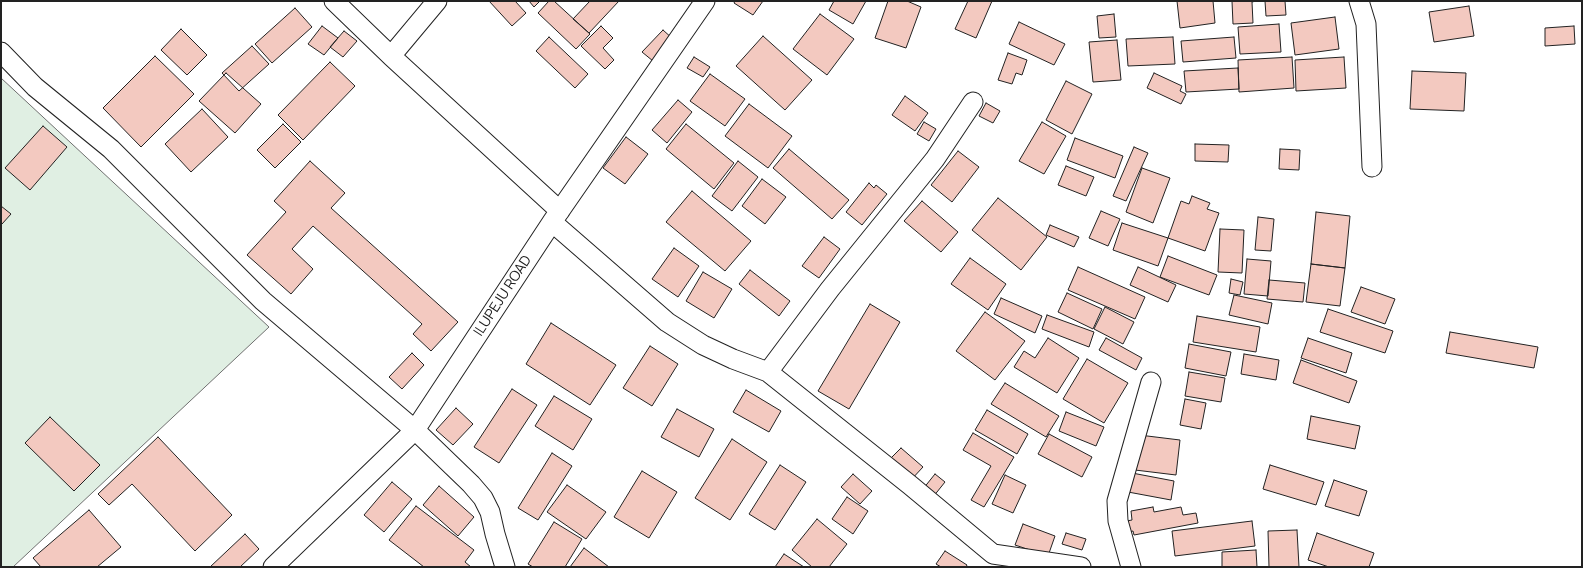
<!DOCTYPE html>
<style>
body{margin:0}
#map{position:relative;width:1583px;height:568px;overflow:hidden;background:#fff;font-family:Manrope,sans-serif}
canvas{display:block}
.frame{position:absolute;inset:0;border:2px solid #222;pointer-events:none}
</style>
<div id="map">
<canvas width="1583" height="568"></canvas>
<div class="frame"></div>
</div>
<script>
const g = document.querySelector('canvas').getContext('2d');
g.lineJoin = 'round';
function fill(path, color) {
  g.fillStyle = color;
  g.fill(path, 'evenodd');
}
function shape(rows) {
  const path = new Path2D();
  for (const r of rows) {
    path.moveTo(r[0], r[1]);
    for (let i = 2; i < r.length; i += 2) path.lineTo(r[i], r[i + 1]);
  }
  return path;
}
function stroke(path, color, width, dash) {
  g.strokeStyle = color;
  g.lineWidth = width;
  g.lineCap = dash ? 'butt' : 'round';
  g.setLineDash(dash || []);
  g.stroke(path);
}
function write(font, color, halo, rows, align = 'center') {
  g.font = font + ' Manrope,sans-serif';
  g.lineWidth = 4;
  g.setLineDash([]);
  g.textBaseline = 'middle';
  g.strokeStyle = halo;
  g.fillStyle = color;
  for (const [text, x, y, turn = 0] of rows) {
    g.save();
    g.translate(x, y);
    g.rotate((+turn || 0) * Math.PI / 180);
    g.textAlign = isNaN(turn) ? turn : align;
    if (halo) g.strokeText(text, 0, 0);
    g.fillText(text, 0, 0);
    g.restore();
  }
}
const green = shape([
 [1,78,269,327,13,567,1,567,1,78]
]);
const building = shape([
 [489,1,515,1,526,13,512,26,489,1],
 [529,1,540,1,534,7,529,1],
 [549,1,554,1,590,34,576,49,538,13,549,1],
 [590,1,619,1,589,33,573,19,590,1],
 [735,1,763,1,753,15,734,3,735,1],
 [834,1,866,1,853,24,829,10,834,1],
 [888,1,907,1,921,7,906,48,875,38,888,1],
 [968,1,992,1,976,38,955,29,968,1],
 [1177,1,1213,1,1215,23,1180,28,1177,1],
 [1232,1,1256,1,1252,2,1253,23,1233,24,1232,1],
 [1265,1,1285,1,1286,15,1266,16,1265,1],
 [1469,6,1474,36,1434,42,1429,12,1469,6],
 [295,8,312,27,272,63,255,44,295,8],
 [820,14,854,39,827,75,793,49,820,14],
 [1114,14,1116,37,1099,38,1097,16,1114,14],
 [1335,17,1339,49,1295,55,1291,23,1335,17],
 [1019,22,1065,44,1054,65,1009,44,1019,22],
 [1279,24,1281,52,1240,54,1238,27,1279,24],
 [322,26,338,38,324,55,308,44,322,26],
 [601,26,613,38,603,48,614,60,605,69,581,46,601,26],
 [1574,26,1575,44,1545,46,1545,28,1574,26],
 [181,29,207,55,187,75,161,50,181,29],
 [663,30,673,39,653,61,642,52,663,30],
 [344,31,357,41,343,57,330,47,344,31],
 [763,36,812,80,785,110,736,66,763,36],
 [549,37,588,74,575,88,536,51,549,37],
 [1173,37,1175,64,1128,66,1126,39,1173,37],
 [1234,37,1236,58,1183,62,1181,41,1234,37],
 [1117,40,1121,80,1093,82,1089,42,1117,40],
 [252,46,269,64,239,91,222,73,252,46],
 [1008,53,1027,60,1022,75,1016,73,1012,84,998,80,1008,53],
 [155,56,194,94,141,147,103,108,155,56],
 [694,57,710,67,703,77,687,68,694,57],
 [1292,57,1294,88,1239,92,1238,60,1292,57],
 [1344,57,1346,88,1296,91,1295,60,1344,57],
 [330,62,355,86,303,140,278,115,330,62],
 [1238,68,1239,89,1186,92,1184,71,1238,68],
 [1412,71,1466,73,1464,111,1410,109,1412,71],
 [226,73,261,104,235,133,199,101,226,73],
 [1154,73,1182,86,1180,91,1186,94,1181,104,1147,88,1154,73],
 [710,74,745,99,725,126,690,101,710,74],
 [1066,81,1092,94,1072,134,1046,120,1066,81],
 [905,96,928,113,915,131,892,115,905,96],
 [678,100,692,112,667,143,652,130,678,100],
 [986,103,1000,111,993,123,979,116,986,103],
 [749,104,792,136,768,168,725,136,749,104],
 [202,109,228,137,191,172,165,144,202,109],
 [924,122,936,129,929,141,917,134,924,122],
 [1042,122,1066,136,1044,174,1019,161,1042,122],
 [283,124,301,142,275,168,257,150,283,124],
 [686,124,734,163,714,189,666,149,686,124],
 [43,126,67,147,30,190,5,168,43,126],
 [626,137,648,154,625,184,603,168,626,137],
 [1075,138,1123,156,1115,178,1067,160,1075,138],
 [1195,144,1229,145,1228,162,1195,161,1195,144],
 [1134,147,1148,153,1126,201,1113,196,1134,147],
 [789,149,849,200,832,219,773,168,789,149],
 [1280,149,1300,150,1299,170,1279,169,1280,149],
 [958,151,979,167,952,202,931,185,958,151],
 [310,161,345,193,331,208,458,322,431,351,413,334,422,324,313,226,292,249,313,269,291,294,247,255,286,212,274,201,310,161],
 [738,161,758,177,732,211,712,196,738,161],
 [1066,166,1094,177,1086,196,1058,185,1066,166],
 [1142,168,1170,178,1153,223,1126,212,1142,168],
 [762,179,786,197,765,224,742,206,762,179],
 [869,183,874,188,876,185,887,194,862,225,846,212,869,183],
 [692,191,751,241,725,271,666,222,692,191],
 [1192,196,1210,203,1207,209,1219,213,1205,251,1168,238,1181,201,1189,204,1192,196],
 [998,198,1047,237,1021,270,972,230,998,198],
 [922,201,958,232,941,252,904,221,922,201],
 [1,206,11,214,2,224,1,224,1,206],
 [1101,211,1120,219,1108,246,1089,238,1101,211],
 [1316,212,1350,216,1345,268,1311,264,1316,212],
 [1258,217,1274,219,1271,251,1255,250,1258,217],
 [1122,223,1168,238,1158,266,1113,250,1122,223],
 [1050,225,1079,237,1074,247,1046,235,1050,225],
 [1220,229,1244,230,1242,273,1218,272,1220,229],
 [824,237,840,249,819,278,802,266,824,237],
 [674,248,699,266,678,297,652,279,674,248],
 [1168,256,1217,275,1209,295,1160,277,1168,256],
 [970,258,1006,284,988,310,951,284,970,258],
 [1247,259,1271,261,1268,296,1244,294,1247,259],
 [1311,264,1345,268,1340,306,1306,302,1311,264],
 [1078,267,1145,297,1135,319,1068,290,1078,267],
 [1138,267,1176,285,1168,302,1130,285,1138,267],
 [750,270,790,301,779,316,739,284,750,270],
 [703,272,732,289,714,318,686,301,703,272],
 [1231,279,1243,282,1240,295,1229,293,1231,279],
 [1269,280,1305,283,1303,302,1267,299,1269,280],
 [1361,287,1395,299,1385,324,1351,312,1361,287],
 [1067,293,1102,309,1093,329,1058,312,1067,293],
 [1234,295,1272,303,1268,324,1229,315,1234,295],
 [1001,298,1042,316,1035,333,994,314,1001,298],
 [870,304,900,322,849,409,818,391,870,304],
 [1105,307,1134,322,1123,344,1094,329,1105,307],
 [1328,309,1393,331,1385,353,1320,332,1328,309],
 [985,312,1025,341,995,380,956,351,985,312],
 [1047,315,1094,332,1089,347,1042,329,1047,315],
 [1197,316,1260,327,1256,352,1193,342,1197,316],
 [551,323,616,365,590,405,526,364,551,323],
 [1450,332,1538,347,1534,368,1446,353,1450,332],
 [1048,338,1079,358,1057,393,1014,367,1024,351,1035,358,1048,338],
 [1106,338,1142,358,1136,370,1099,350,1106,338],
 [1308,338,1352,353,1346,373,1301,358,1308,338],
 [1189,344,1231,352,1226,376,1185,368,1189,344],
 [650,346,678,364,652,406,623,388,650,346],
 [412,353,424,365,402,389,389,377,412,353],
 [1244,354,1279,360,1276,380,1241,374,1244,354],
 [1087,359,1128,383,1104,423,1063,399,1087,359],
 [1301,360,1357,381,1349,403,1293,383,1301,360],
 [1189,372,1225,378,1221,402,1185,396,1189,372],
 [1005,383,1059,416,1046,437,991,404,1005,383],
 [512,389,537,405,499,463,474,447,512,389],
 [746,390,781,411,769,432,733,412,746,390],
 [554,396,592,419,573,450,535,426,554,396],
 [1185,399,1206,403,1201,429,1180,425,1185,399],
 [456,408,473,424,453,445,436,430,456,408],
 [677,409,714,429,699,457,661,437,677,409],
 [987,410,1028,434,1017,454,975,430,987,410],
 [1066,412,1104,427,1096,446,1059,431,1066,412],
 [1311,416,1360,426,1355,449,1307,439,1311,416],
 [50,417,100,465,74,491,25,443,50,417],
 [973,433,1014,457,984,507,971,500,991,466,963,450,973,433],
 [1049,434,1092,457,1082,477,1038,454,1049,434],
 [1139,435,1180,440,1176,475,1135,470,1139,435],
 [158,437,232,515,195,551,132,484,109,505,98,494,158,437],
 [732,439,767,462,730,520,695,498,732,439],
 [901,448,923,467,910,481,888,461,901,448],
 [552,453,572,466,538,520,518,508,552,453],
 [780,465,806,482,775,530,749,514,780,465],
 [1270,465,1324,482,1316,505,1263,489,1270,465],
 [642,471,677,492,649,538,614,517,642,471],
 [1132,473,1174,481,1171,500,1128,492,1132,473],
 [853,474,872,491,860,504,841,487,853,474],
 [935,474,945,482,933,497,923,489,935,474],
 [1005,475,1026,485,1013,513,992,504,1005,475],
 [1334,480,1367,491,1359,516,1325,506,1334,480],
 [392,482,412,499,384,532,364,515,392,482],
 [567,485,606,512,586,539,547,512,567,485],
 [439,486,474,517,458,536,423,505,439,486],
 [847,497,868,511,853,534,832,519,847,497],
 [416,506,474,550,465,562,471,567,424,567,389,540,416,506],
 [1153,507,1154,512,1181,507,1183,515,1196,513,1198,523,1134,535,1133,531,1124,533,1121,522,1132,520,1131,511,1153,507],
 [89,510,121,547,97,567,41,567,33,558,89,510],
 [817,519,847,544,829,567,812,567,792,550,817,519],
 [1252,521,1255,546,1175,556,1172,531,1252,521],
 [554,522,582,539,565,567,533,567,528,564,554,522],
 [1023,524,1055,536,1048,556,1015,545,1023,524],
 [1297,530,1299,567,1269,567,1268,531,1297,530],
 [1066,533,1086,539,1082,550,1062,544,1066,533],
 [1317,533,1374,553,1369,567,1329,567,1308,560,1317,533],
 [245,534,259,549,240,567,210,567,245,534],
 [584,548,609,567,570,567,584,548],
 [1256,550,1257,567,1222,567,1222,552,1256,550],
 [945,551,967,565,966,567,941,567,936,564,945,551],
 [784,554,804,567,775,567,784,554]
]);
const street = shape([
 [334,1,391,56,560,211],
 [1359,1,1366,24,1372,167],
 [1,52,35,87,111,149,263,301,415,430,471,484,483,498,490,512,495,534,505,567],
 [391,56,437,1],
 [552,222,667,322,703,345,733,359,768,372,910,485,993,554,1081,567],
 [768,372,830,289,935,159,973,102],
 [273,567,415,430,552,222,705,1],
 [1131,567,1118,521,1117,501,1151,382]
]);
const streetNames = [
 ["ILUPEJU ROAD",503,296,-57]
];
fill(green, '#e0efe3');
stroke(green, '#6f6f6f', 1);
fill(building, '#f3c9c0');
stroke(building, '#222', 1);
stroke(street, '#222', 21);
stroke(street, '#fff', 19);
write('14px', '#222', '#fff', streetNames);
</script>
